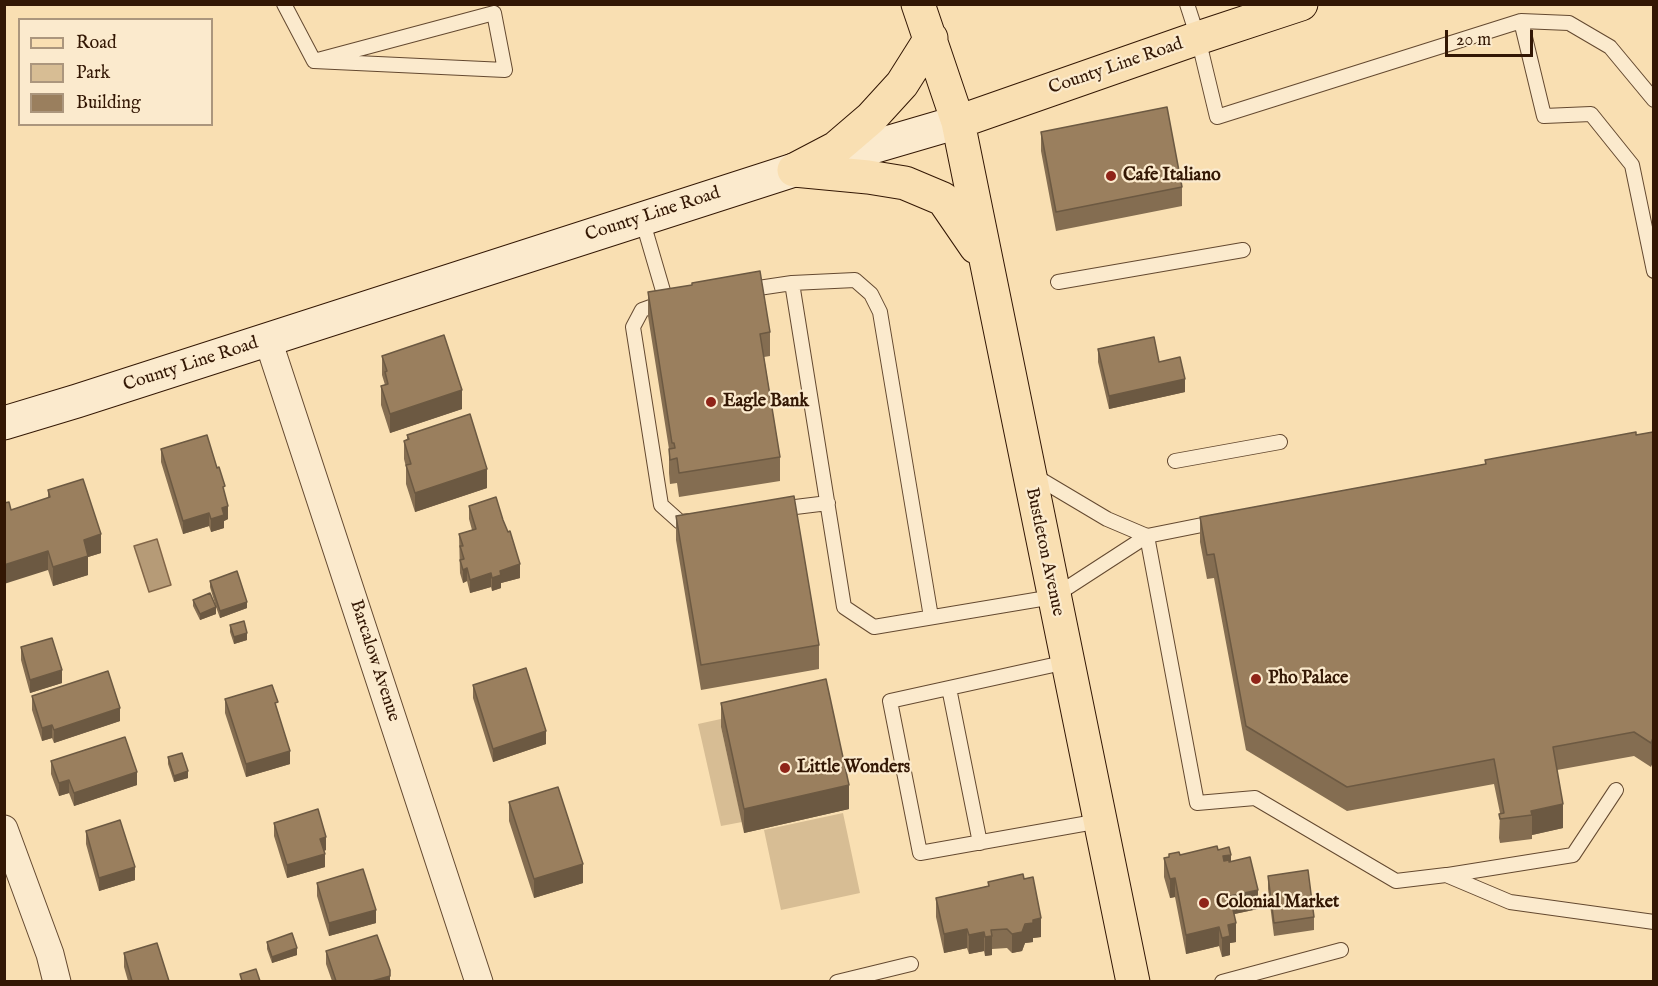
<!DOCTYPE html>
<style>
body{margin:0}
#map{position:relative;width:1658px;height:986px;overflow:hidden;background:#f9dfb2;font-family:"IM FELL English",serif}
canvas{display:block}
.frame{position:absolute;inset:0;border:6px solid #331704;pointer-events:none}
.legend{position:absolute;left:18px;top:18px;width:195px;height:108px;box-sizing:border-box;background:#fbeacd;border:2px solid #ab967d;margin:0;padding:8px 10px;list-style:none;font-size:18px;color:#331704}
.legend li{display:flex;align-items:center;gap:12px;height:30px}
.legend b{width:30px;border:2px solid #ab967d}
.scale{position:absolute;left:1445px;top:30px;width:88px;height:27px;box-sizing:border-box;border:3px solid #331704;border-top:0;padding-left:8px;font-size:18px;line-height:21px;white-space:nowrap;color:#331704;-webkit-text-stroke:4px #fbeacd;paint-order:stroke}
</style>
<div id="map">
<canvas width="1658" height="986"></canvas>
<div class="frame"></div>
<ul class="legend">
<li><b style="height:8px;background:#f9dfb2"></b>Road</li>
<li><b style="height:16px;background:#d7bd94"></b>Park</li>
<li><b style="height:16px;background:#9a7f5e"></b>Building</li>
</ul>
<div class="scale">20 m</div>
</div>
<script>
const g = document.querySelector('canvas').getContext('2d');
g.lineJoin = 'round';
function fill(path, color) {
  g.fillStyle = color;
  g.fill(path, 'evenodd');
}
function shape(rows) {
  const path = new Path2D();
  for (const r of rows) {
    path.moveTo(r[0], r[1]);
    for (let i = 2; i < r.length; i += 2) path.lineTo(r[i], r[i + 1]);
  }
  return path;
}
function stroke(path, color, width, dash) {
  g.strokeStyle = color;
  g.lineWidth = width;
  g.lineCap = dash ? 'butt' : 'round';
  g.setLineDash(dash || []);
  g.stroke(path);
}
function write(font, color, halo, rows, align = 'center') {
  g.font = font + ' "IM FELL English",serif';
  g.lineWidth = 4.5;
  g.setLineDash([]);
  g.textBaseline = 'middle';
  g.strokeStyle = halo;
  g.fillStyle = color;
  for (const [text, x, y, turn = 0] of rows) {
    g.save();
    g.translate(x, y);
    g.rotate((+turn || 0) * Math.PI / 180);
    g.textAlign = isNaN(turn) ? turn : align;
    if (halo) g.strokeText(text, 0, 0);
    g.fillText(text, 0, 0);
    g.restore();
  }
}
const green = shape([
 [730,717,721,727,742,822,721,826,698,724],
 [843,813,860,893,781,910,764,830]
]);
const water = shape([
 [157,539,171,585,149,592,134,546,157,539]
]);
const lane = shape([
 [284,4,314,61],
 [1187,4,1198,38,1217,117,1521,21,1544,116,1591,114,1632,165,1654,271],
 [494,13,505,70,314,61,494,13],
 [1521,21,1569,23,1610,47,1654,100],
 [642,219,666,301],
 [1058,282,1243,250],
 [792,283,855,280,871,294,880,312,931,617],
 [745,290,792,283,844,607,874,627,1053,597,1147,536],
 [664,302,642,310,633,327,661,505,680,522,692,521],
 [1175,461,1280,442],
 [1033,475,1107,519,1147,536],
 [779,509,828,503],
 [1217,522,1147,536,1197,803,1255,798,1396,881,1446,875,1510,902,1654,922],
 [1067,662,890,701,920,853,1100,821],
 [949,688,980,843],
 [1448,875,1573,855,1616,790],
 [837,982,911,964],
 [1222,982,1341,950]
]);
const street = shape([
 [268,340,479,982],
 [4,829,50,954,57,982]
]);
const secondary = shape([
 [4,423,77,401,794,170,958,122]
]);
const primary = shape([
 [918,4,958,122,1133,982],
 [958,122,1198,38,1301,4],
 [794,170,868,177,905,183,943,199,976,247],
 [794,170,836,148,871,118,902,84,931,38]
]);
const wall = shape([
 [1041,132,1182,187,1182,206,1056,231,1041,151],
 [648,292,770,332,770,356,764,357,780,457,780,481,679,497,677,483,670,484,669,473,669,449,648,316],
 [1098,349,1159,362,1185,392,1109,409,1098,362],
 [382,356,462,409,390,433,381,405,381,386,385,385,382,375],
 [1653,432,1651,767,1634,756,1557,770,1563,828,1532,835,1532,839,1500,843,1499,838,1500,813,1494,784,1347,811,1246,750,1214,578,1207,579,1200,542,1200,517,1485,464,1485,460],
 [407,435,487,488,415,512,406,484,406,467,404,459,404,441,407,439],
 [161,449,225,495,228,519,224,521,224,528,211,532,209,526,183,534,161,462],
 [48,490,101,553,88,557,88,575,53,586,48,570,11,510,48,498],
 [469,506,520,578,501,583,501,588,492,591,491,587,470,593,467,581,463,583,460,573,459,534,472,530,469,519],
 [676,516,819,645,819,669,701,690,676,540],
 [210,581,247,608,220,618,216,607,216,614,200,620,193,606,193,600,216,607,210,587],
 [230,625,247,640,234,644,230,632],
 [21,647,62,683,30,693,21,660],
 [473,685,546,744,493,762,473,698],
 [32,696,120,721,54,743,52,738,42,741,32,710],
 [225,699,278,712,290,764,246,777,225,713],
 [721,703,849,809,744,833,721,727],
 [168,757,188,778,174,782,168,764],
 [51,761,137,785,74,806,69,793,59,796,51,774],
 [509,802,583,883,534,898,509,821],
 [274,823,326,850,324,851,325,867,287,878,274,836],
 [86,831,135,880,99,891,86,844],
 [1218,850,1231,862,1258,909,1234,914,1236,942,1230,943,1230,955,1222,957,1219,946,1186,954,1175,897,1170,898,1164,877,1164,858,1169,857,1169,854,1180,855],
 [1268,876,1314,917,1314,930,1274,936,1268,889],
 [988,882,1041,937,1033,938,1033,942,1025,943,1022,951,1012,953,1007,948,992,949,992,955,985,956,984,951,969,954,967,948,944,953,936,917,936,898,988,886],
 [317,883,376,923,329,936,317,896],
 [267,942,297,955,272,963,267,949],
 [326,951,390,981,332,981,326,964],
 [124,953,169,981,128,981,124,967]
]);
const shadedWall = shape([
 [1185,379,1185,392,1109,409,1109,396],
 [462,390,462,409,390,433,390,414],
 [487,469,487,488,415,512,415,493],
 [228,506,228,519,224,521,224,528,211,532,211,519,222,508],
 [209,513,209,526,183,534,183,521],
 [101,534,101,553,88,557,88,575,53,586,53,567,84,540],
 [48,551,48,570,4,584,4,565],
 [520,564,520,578,501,583,501,588,492,591,492,578,500,571],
 [467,568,467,581,463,583,463,570],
 [491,573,491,587,470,593,470,580],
 [247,602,247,608,220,618,220,611],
 [216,607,216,614,200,620,200,614],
 [247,633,247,640,234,644,234,637],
 [62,670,62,683,30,693,30,680],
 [120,708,120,721,54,743,54,730],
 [52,725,52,738,42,741,42,728],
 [546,731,546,744,493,762,493,749],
 [1653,738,1653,762,1651,767,1651,743],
 [290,751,290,764,246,777,246,764],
 [188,771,188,778,174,782,174,776],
 [137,772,137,785,74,806,74,793],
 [69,780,69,793,59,796,59,783],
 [849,785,849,809,744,833,744,809],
 [1563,804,1563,828,1532,835,1532,815,1531,811],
 [326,837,326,850,320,852,320,839],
 [325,854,325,867,287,878,287,865],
 [1231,855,1231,874,1223,875,1223,856],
 [583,864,583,883,534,898,534,879],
 [135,867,135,880,99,891,99,878],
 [1175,878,1175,897,1170,898,1170,879],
 [1258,890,1258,909,1230,915,1230,896],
 [376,910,376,923,329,936,329,923],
 [1041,918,1041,937,1033,938,1033,942,1025,943,1022,951,1012,953,1012,934,1033,920],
 [1236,923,1236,942,1230,943,1230,955,1222,957,1222,938,1228,925],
 [1219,927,1219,946,1186,954,1186,935],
 [967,929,967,948,944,953,944,934],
 [984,932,984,951,969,954,969,935],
 [992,936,992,955,985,956,985,937],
 [297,948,297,955,272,963,272,957],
 [390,976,390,981,372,981]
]);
const building = shape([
 [1167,107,1182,187,1056,212,1041,132,1167,107],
 [760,271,770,332,760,334,780,457,679,473,677,458,670,460,669,449,675,448,674,443,672,443,648,292,692,285,692,283,760,271],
 [444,335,462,390,390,414,381,386,388,384,385,372,387,371,382,356,444,335],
 [1154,337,1159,362,1180,357,1185,379,1109,396,1098,349,1154,337],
 [470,414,487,469,415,493,406,465,411,464,404,441,409,439,407,435,470,414],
 [1636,432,1636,435,1653,432,1653,738,1651,743,1634,732,1553,747,1563,804,1531,811,1532,815,1500,819,1499,814,1504,813,1494,759,1347,787,1246,726,1214,554,1207,555,1200,517,1486,464,1485,460,1636,432],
 [207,435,217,468,219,467,225,486,223,487,228,506,222,508,224,515,211,519,209,513,183,521,161,449,207,435],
 [83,479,101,534,84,540,88,556,53,567,48,551,4,565,4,503,9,502,11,510,50,497,48,490,83,479],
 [794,496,819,645,701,665,676,516,794,496],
 [496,497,503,520,508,532,510,531,520,564,500,571,501,575,492,578,491,573,470,580,467,568,463,570,460,560,464,559,460,546,463,546,459,534,476,529,469,506,496,497],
 [237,571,247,602,220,611,210,581,237,571],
 [210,593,216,607,200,614,193,600,210,593],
 [244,621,247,633,234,637,230,625,244,621],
 [52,638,62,670,30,680,21,647,52,638],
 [526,668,546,731,493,749,473,685,526,668],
 [108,671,120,708,54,730,52,725,42,728,32,696,108,671],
 [826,679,849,785,744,809,721,703,826,679],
 [272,685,278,702,275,703,290,751,246,764,225,699,272,685],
 [125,737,137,772,74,793,69,780,59,783,51,761,125,737],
 [182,753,188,771,174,776,168,757,182,753],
 [558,787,583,864,534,879,509,802,558,787],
 [318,809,326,837,320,839,325,854,287,865,274,823,318,809],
 [120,820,135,867,99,878,86,831,120,820],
 [1217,846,1218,850,1229,847,1231,855,1223,856,1224,861,1229,860,1229,862,1250,857,1258,890,1230,896,1236,923,1228,925,1230,936,1222,938,1219,927,1186,935,1175,878,1170,879,1164,858,1169,857,1169,854,1179,852,1180,855,1217,846],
 [363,869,376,910,329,923,317,883,363,869],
 [1308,870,1314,917,1274,923,1268,876,1308,870],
 [1023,874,1024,879,1033,877,1041,918,1033,920,1033,923,1025,924,1022,932,1012,934,1007,929,991,930,992,936,985,937,984,932,969,935,967,929,944,934,936,898,989,886,988,882,1023,874],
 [292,933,297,948,272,957,267,942,292,933],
 [377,935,390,970,390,976,372,981,336,981,326,951,377,935],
 [157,943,169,981,132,981,124,953,157,943],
 [256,969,260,981,242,981,240,974,256,969]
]);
const markers = [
 [1111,176,6,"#8f2418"],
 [711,402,6,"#8f2418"],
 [1256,679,6,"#8f2418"],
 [785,768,6,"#8f2418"],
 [1204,903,6,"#8f2418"]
];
const streetNames = [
 ["County Line Road",1116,67,-19],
 ["County Line Road",653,215,-18],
 ["County Line Road",191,365,-18],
 ["Bustleton Avenue",1044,552,78],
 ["Barcalow Avenue",374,661,72]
];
const poiNames = [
 ["Cafe Italiano",1123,176],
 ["Eagle Bank",723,402],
 ["Pho Palace",1268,679],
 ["Little Wonders",797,768],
 ["Colonial Market",1216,903]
];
fill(green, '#d7bd94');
fill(water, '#b69b77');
stroke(water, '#826649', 1.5);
stroke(lane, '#644930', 16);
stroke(street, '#644930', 29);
stroke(secondary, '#331704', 35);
stroke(primary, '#331704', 35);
stroke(lane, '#fbeacd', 14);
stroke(street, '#fbeacd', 27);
stroke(secondary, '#fbeacd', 33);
stroke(primary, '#f9dfb2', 33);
fill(wall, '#846d51');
fill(shadedWall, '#6c5942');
fill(building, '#9a7f5e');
stroke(building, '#6c5942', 1.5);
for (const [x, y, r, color] of markers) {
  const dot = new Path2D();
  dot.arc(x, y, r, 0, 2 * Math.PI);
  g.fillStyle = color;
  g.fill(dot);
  stroke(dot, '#fbeacd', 2);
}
write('18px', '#331704', '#fbeacd', streetNames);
write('bold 18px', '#331704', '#fbeacd', poiNames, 'left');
</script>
